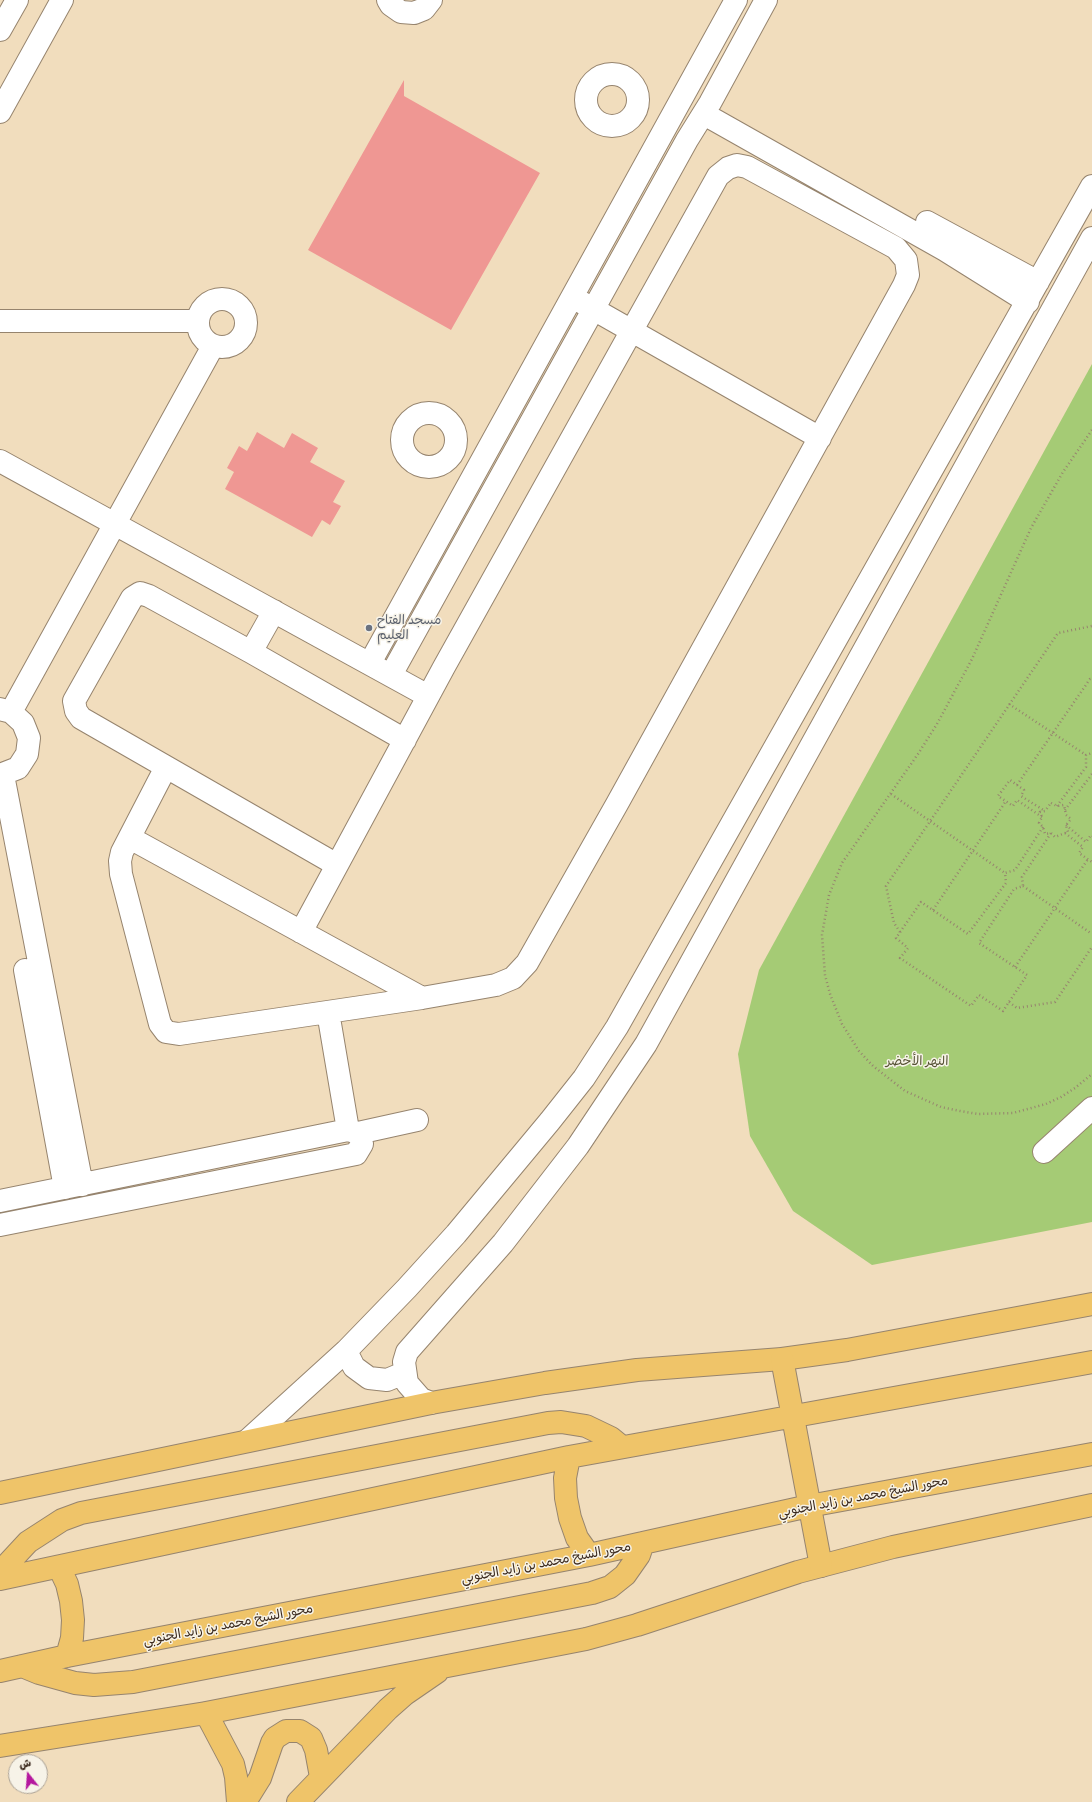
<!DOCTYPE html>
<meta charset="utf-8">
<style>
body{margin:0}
#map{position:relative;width:1092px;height:1802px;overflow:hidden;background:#f1ddbd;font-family:"Patrick Hand","Playpen Sans Arabic",sans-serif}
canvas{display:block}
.north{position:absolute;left:8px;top:1754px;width:40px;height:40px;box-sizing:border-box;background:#f7f3e8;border:1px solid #aca397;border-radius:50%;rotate:343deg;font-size:11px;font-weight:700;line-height:16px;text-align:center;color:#3b2a1e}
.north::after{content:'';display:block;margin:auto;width:14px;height:18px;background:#b5179e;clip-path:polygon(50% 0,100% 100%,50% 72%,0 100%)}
</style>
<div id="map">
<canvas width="1092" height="1802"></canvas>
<div class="north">ش</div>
</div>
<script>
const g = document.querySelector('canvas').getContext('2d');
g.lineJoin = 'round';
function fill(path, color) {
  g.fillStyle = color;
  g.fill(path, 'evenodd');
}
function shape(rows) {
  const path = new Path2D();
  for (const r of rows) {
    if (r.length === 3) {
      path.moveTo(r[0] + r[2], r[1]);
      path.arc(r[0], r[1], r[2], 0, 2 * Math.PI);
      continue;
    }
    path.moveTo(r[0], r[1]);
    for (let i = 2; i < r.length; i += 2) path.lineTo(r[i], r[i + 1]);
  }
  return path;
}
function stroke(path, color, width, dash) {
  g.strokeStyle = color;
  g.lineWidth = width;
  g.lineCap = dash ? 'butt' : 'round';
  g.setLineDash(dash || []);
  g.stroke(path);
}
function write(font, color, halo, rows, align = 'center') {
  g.font = font + ' "Patrick Hand","Playpen Sans Arabic",sans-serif';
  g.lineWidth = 3;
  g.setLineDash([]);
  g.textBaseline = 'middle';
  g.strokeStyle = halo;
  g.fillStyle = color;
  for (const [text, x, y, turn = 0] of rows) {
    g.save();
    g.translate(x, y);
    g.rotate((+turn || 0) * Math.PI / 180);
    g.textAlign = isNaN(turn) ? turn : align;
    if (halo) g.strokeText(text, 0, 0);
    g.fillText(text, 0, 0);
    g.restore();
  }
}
const green = shape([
 [1092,364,1092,1222,872,1265,793,1211,750,1136,738,1054,759,970]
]);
const building = shape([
 [404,80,404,96,540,173,451,330,308,250],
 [257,432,284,448,292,433,318,448,310,462,345,481,333,502,341,506,330,525,322,520,312,537,225,489,234,472,227,468,239,446,247,451]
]);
const path = shape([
 [1092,430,1063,472,1031,528,972,659,937,724,918,754,842,863,829,895,822,935,825,975,830,994,842,1024,859,1051,873,1066,905,1091,941,1107,960,1111,978,1114,1013,1113,1046,1104,1061,1097,1075,1088,1092,1074],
 [1009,704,1086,755],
 [1017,785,1090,679,1092,679],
 [891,794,1005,873],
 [1051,803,1057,806,1064,805,1066,815,1071,819,1066,825,1068,832,1055,837,1051,833,1045,834,1043,827,1039,823,1042,817,1040,812,1045,811,1051,803],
 [1057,806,1086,767,1086,755,1092,753],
 [1065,810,1092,774],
 [1042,817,1017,800,1013,806,998,796,1010,780,1024,790,1021,796,1045,811],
 [1066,825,1086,842,1091,835,1092,836],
 [1043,827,1015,870,1005,873,1006,883,968,934,921,902,896,938,908,948,900,958,971,1006,979,995,1003,1011,1027,975,979,943,1014,889,1023,886,1022,877,1051,833],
 [1065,833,1083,847,1079,853,1092,862],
 [1023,886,1092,934],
 [933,910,1006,801],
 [900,932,894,923,886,886,1058,633,1092,626],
 [1015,967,1088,859],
 [1009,1002,1017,1008,1055,1002,1092,947]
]);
const minor = shape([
 [388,0,391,5,401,12,414,13,424,9,431,0],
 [0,30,17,0],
 [612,100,26],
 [0,112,62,0],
 [704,114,945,250,1028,302],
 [927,222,1038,282],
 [222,323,24],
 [581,302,820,438],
 [0,321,198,321],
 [429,440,27],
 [0,461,428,696],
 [251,652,274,611],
 [370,663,736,0],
 [391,675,687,140,710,103,766,0],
 [0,709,11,712,23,723,29,738,27,754,18,768,0,775],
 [11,712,213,346],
 [166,767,122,852,120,861,121,874,160,1024,166,1032,179,1034,422,998,496,985,513,978,527,963,617,804,904,285,908,275,906,260,896,248,747,167,737,165,728,168,718,176,444,667,301,932],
 [3,775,82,1185],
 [130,838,422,998],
 [337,865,81,718,76,711,74,701,132,598,140,593,149,596,251,652,405,740],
 [25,970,65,1188],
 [328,1012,348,1130],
 [358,1133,417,1120],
 [1044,1152,1092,1108],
 [0,1201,348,1130,358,1133,361,1138,362,1144,356,1154,0,1225],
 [346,1351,354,1367,369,1378,387,1380,404,1373],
 [431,1403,421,1399,407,1383,404,1362,407,1352,503,1243,578,1146,646,1044,1092,238],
 [247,1441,346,1351,407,1288,456,1234,550,1121,584,1078,617,1027,1092,186]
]);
const major = shape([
 [0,1493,431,1403,545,1383,637,1370,782,1359,847,1350,1092,1304],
 [206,1713,233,1764,236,1777,238,1802],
 [0,1746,206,1713,586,1639,637,1625,798,1572,893,1547,1092,1505],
 [245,1802,260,1778,272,1743,275,1738,286,1731,300,1731,311,1738,316,1750,321,1777],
 [298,1802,388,1709,405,1694,437,1672]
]);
const highway = shape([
 [782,1359,821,1566],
 [569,1457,565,1478,566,1498,570,1518,577,1538,589,1555],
 [59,1567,67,1584,71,1601,73,1620,72,1638,67,1656],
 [0,1572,28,1542,62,1520,81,1513,548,1423,561,1422,586,1426,611,1438,622,1447],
 [0,1579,569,1457,1092,1362],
 [22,1666,39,1673,75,1683,94,1685,133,1682,592,1593,610,1587,625,1575,639,1555,643,1543],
 [0,1671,67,1656,589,1555,809,1506,1092,1454]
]);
const markers = [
 [369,628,4,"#6b7280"]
];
const worshipNames = [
 ["مسجد الفتاح",377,621],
 ["العليم",377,636]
];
const parkNames = [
 ["النهر الأخضر",917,1062]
];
const streetNames = [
 ["محور الشيخ محمد بن زايد الجنوبي",863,1497,-11],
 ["محور الشيخ محمد بن زايد الجنوبي",546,1563,-11],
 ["محور الشيخ محمد بن زايد الجنوبي",228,1625,-11]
];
fill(green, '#a5cb75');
fill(building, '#ef9793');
stroke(minor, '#96846e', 24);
stroke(major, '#96846e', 24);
stroke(highway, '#96846e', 24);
stroke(path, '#96846e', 2.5, [1, 3]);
stroke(minor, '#fff', 22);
stroke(major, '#efc469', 22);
stroke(highway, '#efc469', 22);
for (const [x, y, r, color] of markers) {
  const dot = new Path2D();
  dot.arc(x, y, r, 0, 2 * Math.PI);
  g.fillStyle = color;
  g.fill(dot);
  stroke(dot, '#f7f3e8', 1.5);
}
write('13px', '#5b616d', '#f7f3e8', worshipNames, 'left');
write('13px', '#565234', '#f7f3e8', parkNames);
write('13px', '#3b2a1e', '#f7f3e8', streetNames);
</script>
